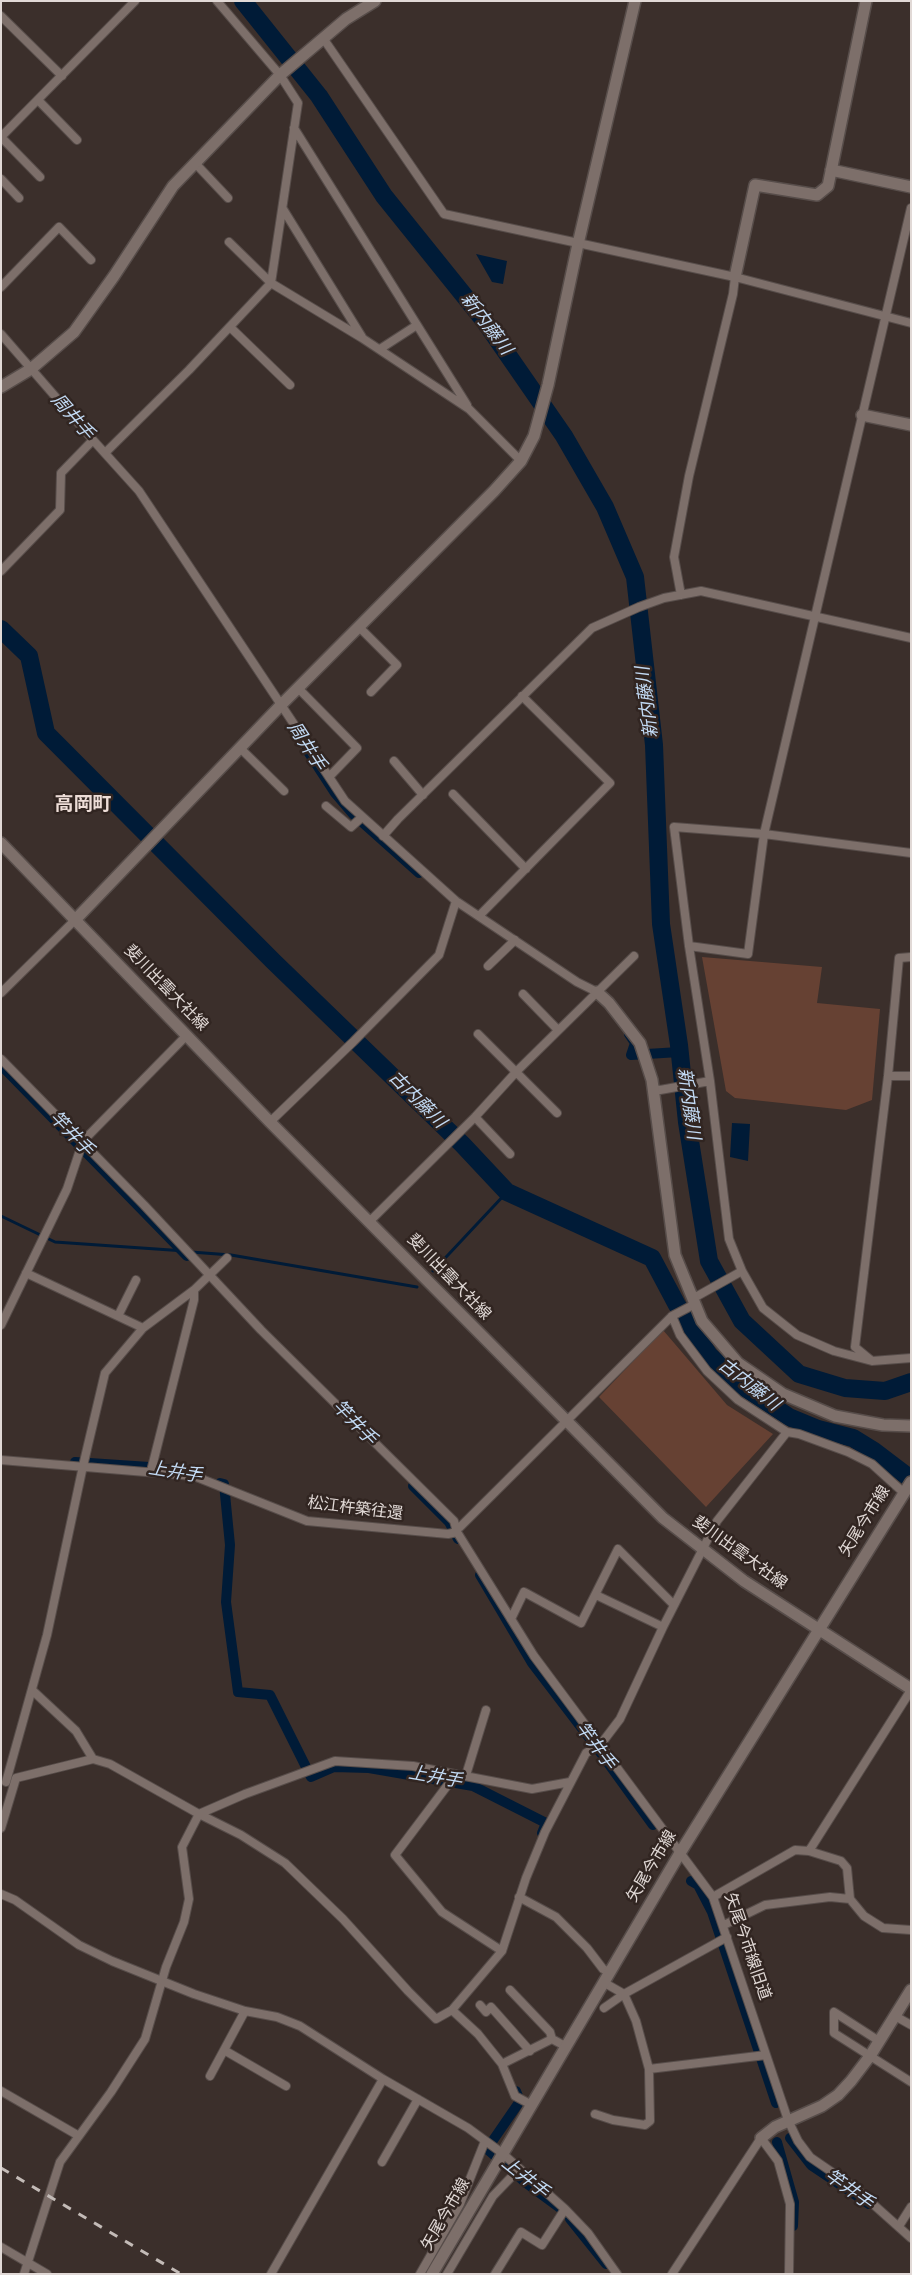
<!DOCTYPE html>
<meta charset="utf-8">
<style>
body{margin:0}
#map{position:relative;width:912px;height:2275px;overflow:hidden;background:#3b2f2b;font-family:Overpass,sans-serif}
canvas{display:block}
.frame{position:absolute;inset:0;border:2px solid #e1d9d6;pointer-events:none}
</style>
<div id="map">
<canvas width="912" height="2275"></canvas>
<div class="frame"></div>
</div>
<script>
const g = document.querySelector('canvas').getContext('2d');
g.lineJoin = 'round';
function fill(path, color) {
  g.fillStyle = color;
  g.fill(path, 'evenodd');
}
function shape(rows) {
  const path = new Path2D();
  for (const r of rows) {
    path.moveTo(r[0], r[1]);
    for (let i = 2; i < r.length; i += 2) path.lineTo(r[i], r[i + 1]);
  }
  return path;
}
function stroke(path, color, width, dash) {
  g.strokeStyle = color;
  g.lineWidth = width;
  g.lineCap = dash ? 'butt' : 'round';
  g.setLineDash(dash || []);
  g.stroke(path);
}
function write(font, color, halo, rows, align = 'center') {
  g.font = font + ' Overpass,"Noto Sans JP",sans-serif';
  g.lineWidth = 5;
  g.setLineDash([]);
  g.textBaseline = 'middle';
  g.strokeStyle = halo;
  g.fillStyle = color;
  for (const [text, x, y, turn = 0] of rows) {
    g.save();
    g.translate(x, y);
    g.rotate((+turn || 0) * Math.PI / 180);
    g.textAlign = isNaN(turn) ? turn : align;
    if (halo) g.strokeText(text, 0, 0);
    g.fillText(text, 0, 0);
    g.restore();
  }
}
const green = shape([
 [702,957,822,967,817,1003,880,1009,872,1100,846,1110,735,1098,726,1091],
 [663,1330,727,1405,773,1434,706,1507,599,1397]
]);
const water = shape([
 [476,254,507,261,503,284,492,282],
 [732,1123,750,1124,748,1161,730,1157]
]);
const stream = shape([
 [1,1216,55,1242,185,1251],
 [191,1252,231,1255,417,1287],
 [433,1271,507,1192]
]);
const canal = shape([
 [307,750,335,793,353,814,419,873],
 [629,1034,635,1043,631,1055,679,1052],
 [1,1065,187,1256],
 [75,1462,149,1467,194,1473],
 [220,1483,224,1484,230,1545,226,1602,238,1692,270,1695,311,1777,334,1767,369,1768,473,1786,546,1823,542,1833],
 [413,1486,449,1522,458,1539],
 [480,1575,532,1663,603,1756,653,1825],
 [691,1881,698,1885,712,1912,776,2103],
 [516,2091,520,2101,487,2149,526,2183,560,2208],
 [790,2138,811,2165,869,2204],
 [777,2142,794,2202,793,2226],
 [570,2219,606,2264]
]);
const river = shape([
 [243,1,319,96,384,196,483,319,564,436,605,507,635,577,654,745,661,924,679,1045,687,1122,709,1261,742,1321,799,1374,845,1388,885,1391,911,1382],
 [1,629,29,656,46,733,273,961,462,1144,507,1192,652,1258,677,1305,709,1355,742,1386,789,1417,818,1429,853,1438,874,1451,911,1479]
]);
const street = shape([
 [1,16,62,76],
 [323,38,444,214,735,277,911,323],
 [38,100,77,140],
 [294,128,467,405],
 [1,137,135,1],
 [1,137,40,177],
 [195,163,228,198],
 [1,179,19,198],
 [283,209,362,337],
 [229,242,271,283,362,338,469,409,521,461],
 [1,287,59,227,91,260],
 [230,327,290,385],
 [1,334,93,440],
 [380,349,417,325],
 [105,453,189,370,271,283,298,103,280,75,217,1],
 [1,571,60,510,61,473,93,440,139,491,345,801,456,901,577,982,597,992],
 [681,595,674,557,689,476,733,294,735,277],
 [359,627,397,665,371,692],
 [298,688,357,748,329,777],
 [240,748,284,791],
 [394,761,423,795],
 [453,794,526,869],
 [326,806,351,827,362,817],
 [383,836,398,819,592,628,639,607,664,598,701,591,911,638],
 [479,916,610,783,522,696],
 [689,946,748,954,764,834,911,853],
 [911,957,899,958,888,1076,855,1347,872,1361,911,1358],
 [488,966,515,940],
 [1,993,76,919],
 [523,994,558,1030],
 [478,1034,557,1113],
 [1,1059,144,1205,261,1330,454,1521,457,1532,534,1656,713,1897,788,2120,798,2141,810,2157,855,2188,911,2238],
 [888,1076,911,1076],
 [654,1089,660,1090,710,1081],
 [475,1117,510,1154],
 [270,1122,353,1042,439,955,456,901],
 [370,1221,475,1117,517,1071,634,956],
 [26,1273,143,1328],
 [692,1299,742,1271],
 [118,1316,136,1280],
 [672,1316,680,1335,707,1371,738,1400,787,1432,799,1434,848,1452,872,1464,904,1493],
 [1,1325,67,1189,83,1141,187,1035],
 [872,1361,834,1351,797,1335,763,1308,742,1271,729,1239,710,1081,689,946,674,827,764,834,911,208],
 [1,1460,194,1476,307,1521,448,1534,457,1532],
 [83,1466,105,1373,143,1328,194,1290],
 [151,1471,194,1300,194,1290,227,1258],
 [456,1528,460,1527,672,1316,695,1304],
 [596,1595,663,1627],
 [511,1619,524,1592,581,1623,618,1549,674,1605],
 [32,1690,76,1731,93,1759],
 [456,1774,395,1855,442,1912,502,1951],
 [466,1775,486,1710],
 [6,1782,47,1635,83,1466],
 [1,1828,16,1778,93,1759,110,1764,199,1814,241,1835,285,1863,343,1919,408,1991,436,2019,452,2010,502,1951,526,1878,545,1832,586,1753,601,1744,620,1719,663,1627,717,1521,787,1432],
 [809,1851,911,1690],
 [1,1894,15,1900,79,1945,112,1961,194,1994,245,2011,277,2017,300,2026,383,2079,468,2128,502,2153,565,2209,588,2233,617,2274],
 [519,1897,556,1917,587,1948,603,1969,609,1972],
 [713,1897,795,1850,809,1851,841,1861,847,1868,850,1899],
 [724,1925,765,1905,830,1897,850,1899,864,1916,883,1928,911,1930],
 [510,1990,550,2032,552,2039],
 [480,2005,486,2012,491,2007,530,2051],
 [604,2008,624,1994,727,1937],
 [452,2010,478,2034,502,2064,515,2096,530,2104],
 [895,2016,911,2025],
 [879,2041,834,2012,834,2033,911,2082],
 [224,2050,286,2086],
 [502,2064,552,2039,565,2046],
 [649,2069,766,2055],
 [210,2076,245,2011],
 [1,2091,79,2136],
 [595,2114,613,2120,645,2125,650,2121,649,2069,636,2021,624,1994,603,1982],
 [382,2162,418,2099],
 [899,2226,911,2207],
 [1,2247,47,2274],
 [24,2274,60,2162,111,2092,145,2039,166,1967,184,1922,189,1899,182,1847,199,1814,245,1794,335,1761,413,1766,532,1789,570,1782],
 [271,2274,383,2079],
 [420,2274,460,2204,485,2141],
 [447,2274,493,2196,519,2169],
 [495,2274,521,2232,542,2245,565,2209],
 [672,2274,761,2138,778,2161,790,2204,789,2274]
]);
const secondary = shape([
 [831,170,911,187],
 [735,277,755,185,817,195,828,186,866,1],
 [1,387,31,369,74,332,114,276,173,186,280,75,346,19,375,1],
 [862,415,911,425],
 [1,843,270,1122,663,1518,744,1581,911,1689],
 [76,919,282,704,494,491,521,461,534,436,548,385,578,244,635,1],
 [597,992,609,1003,640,1043,652,1080,675,1255,702,1321,738,1363,783,1394,835,1416,883,1425,911,1426],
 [761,2138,775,2127,822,2106,838,2095,851,2081,870,2056,911,1990],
 [432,2274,680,1853,911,1482]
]);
const rail = shape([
 [1,2168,181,2274]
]);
const streetNames = [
 ["斐川出雲大社線",165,989,46],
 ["斐川出雲大社線",448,1278,46],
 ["松江杵築往還",355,1510,7],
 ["矢尾今市線",866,1522,-58],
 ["斐川出雲大社線",739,1554,36],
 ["矢尾今市線",653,1867,-59],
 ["矢尾今市線旧道",746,1947,71],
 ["矢尾今市線",447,2215,-60]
];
const waterNames = [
 ["新内藤川",485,325,53],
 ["周井手",71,418,49],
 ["新内藤川",649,702,-97],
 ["周井手",305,747,57],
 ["古内藤川",416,1101,45],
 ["新内藤川",687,1104,82],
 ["竿井手",70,1135,46],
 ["古内藤川",748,1386,38],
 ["竿井手",353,1424,46],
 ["上井手",175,1474,9],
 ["竿井手",594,1747,53],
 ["上井手",435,1779,10],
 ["上井手",524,2179,39],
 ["竿井手",848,2191,36]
];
const quarterNames = [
 ["高岡町",83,806]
];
fill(green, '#664133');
fill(water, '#001b37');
stroke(stream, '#001b37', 3);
stroke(canal, '#001b37', 10);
stroke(river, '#001b37', 18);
stroke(street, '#574d4a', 10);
stroke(secondary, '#574d4a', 14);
stroke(street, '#7d6f6a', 8);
stroke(secondary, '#7d6f6a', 11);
stroke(rail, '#c3bbb7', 3, [9, 9]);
write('16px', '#e1d9d6', '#312521', streetNames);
write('italic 18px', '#c2daf4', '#312521', waterNames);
write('bold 19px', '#edddd7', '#312521', quarterNames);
</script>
